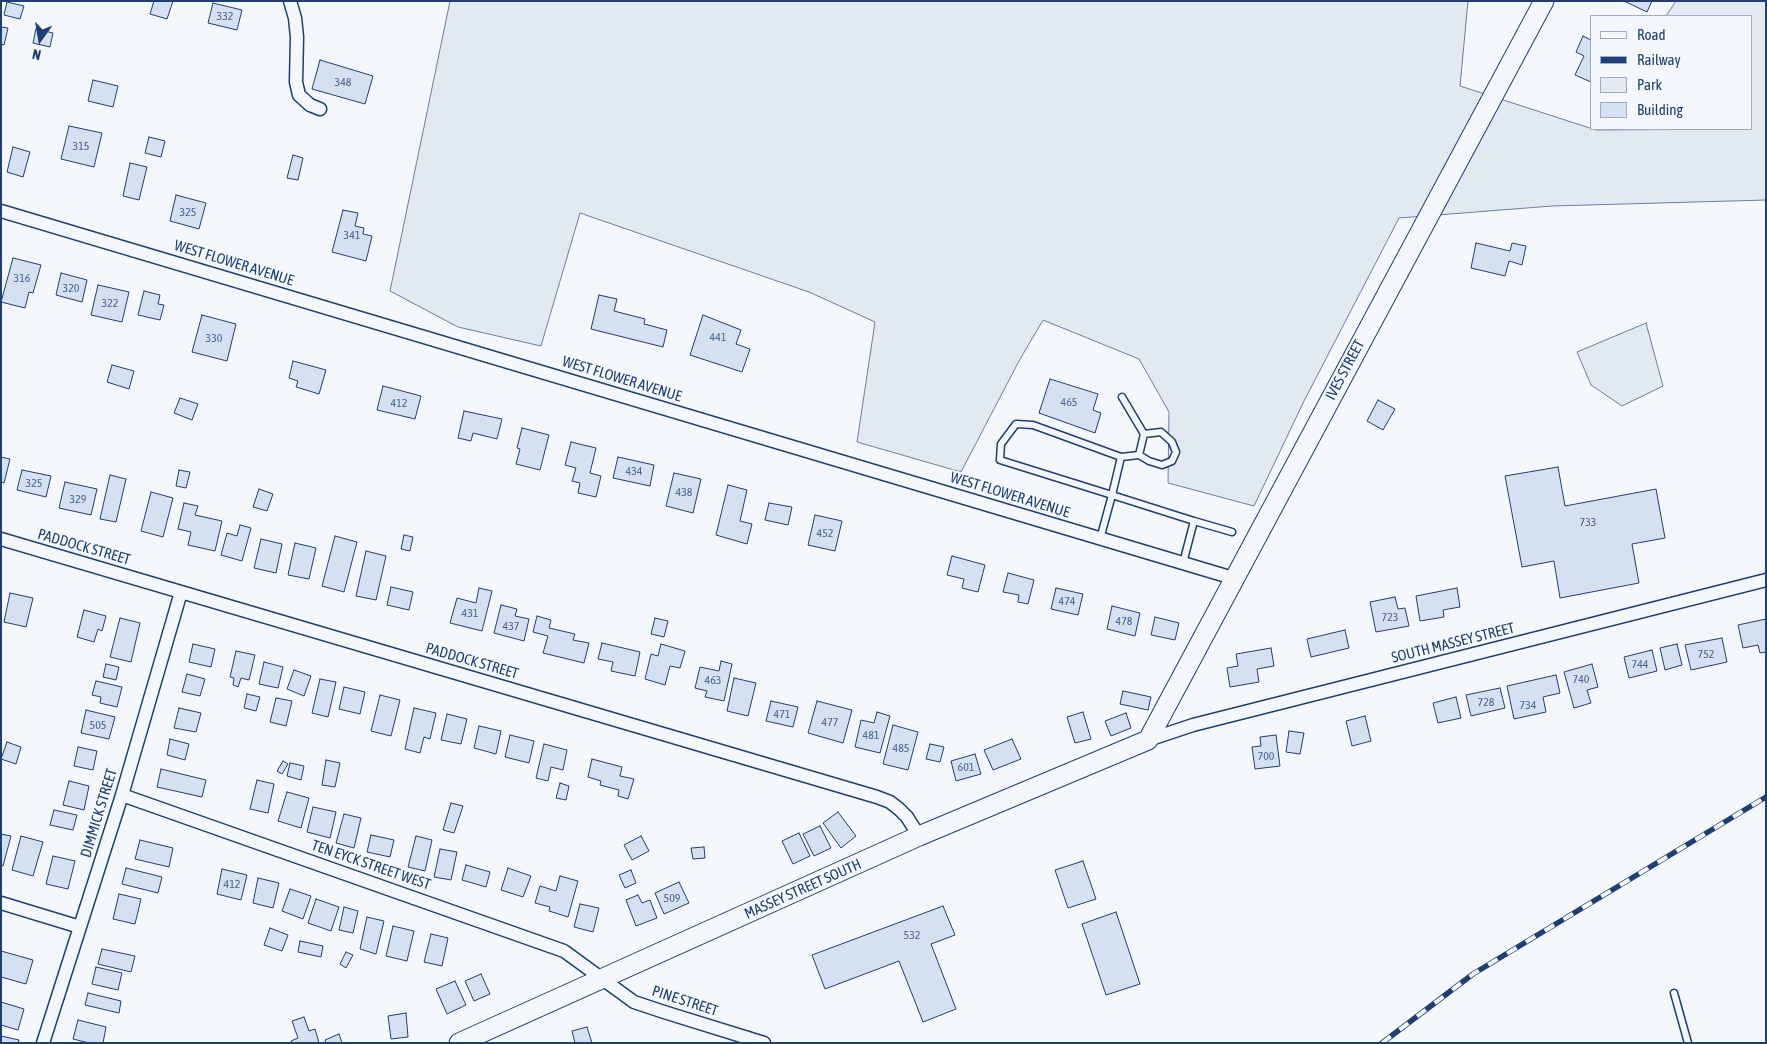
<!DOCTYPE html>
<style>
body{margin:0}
#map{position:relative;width:1767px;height:1044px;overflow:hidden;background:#f4f7fb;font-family:"Asap Condensed",sans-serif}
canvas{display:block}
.frame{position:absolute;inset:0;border:2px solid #1d3f73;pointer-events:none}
.legend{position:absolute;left:1590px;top:15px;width:162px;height:115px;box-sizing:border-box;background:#f4f7fb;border:1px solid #9eadc5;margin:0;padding:6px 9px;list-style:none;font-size:15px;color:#1d3f73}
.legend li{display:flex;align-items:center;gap:10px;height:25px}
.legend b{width:25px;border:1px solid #9eadc5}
.north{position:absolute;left:15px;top:15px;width:50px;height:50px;-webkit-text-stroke:4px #f4f7fb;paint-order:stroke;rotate:193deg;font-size:14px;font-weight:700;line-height:20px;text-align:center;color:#1d3f73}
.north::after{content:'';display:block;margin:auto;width:18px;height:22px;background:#1d3f73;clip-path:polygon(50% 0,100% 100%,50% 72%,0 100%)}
</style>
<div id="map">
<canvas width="1767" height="1044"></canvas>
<div class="frame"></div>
<ul class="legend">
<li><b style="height:6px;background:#f4f7fb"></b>Road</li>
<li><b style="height:6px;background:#1d3f73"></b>Railway</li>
<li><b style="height:14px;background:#e3e9f0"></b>Park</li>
<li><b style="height:14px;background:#d5e0f0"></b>Building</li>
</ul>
<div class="north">N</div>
</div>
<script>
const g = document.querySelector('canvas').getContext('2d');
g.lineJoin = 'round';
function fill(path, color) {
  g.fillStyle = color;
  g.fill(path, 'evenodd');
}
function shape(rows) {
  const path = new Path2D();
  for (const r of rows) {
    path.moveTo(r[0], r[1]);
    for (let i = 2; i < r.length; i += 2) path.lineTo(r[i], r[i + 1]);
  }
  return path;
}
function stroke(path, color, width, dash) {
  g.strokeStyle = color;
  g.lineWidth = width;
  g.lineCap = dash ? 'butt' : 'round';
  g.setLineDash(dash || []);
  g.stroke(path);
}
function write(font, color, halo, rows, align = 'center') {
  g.font = font + ' "Asap Condensed",sans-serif';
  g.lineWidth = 4;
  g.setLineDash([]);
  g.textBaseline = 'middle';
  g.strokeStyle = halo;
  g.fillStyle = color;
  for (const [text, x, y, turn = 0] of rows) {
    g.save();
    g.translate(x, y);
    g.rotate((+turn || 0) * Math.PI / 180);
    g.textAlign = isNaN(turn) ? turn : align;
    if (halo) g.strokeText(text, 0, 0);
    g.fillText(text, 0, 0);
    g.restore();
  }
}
const green = shape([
 [450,1,1468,1,1460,86,1596,130,1751,129,1751,16,1666,16,1676,1,1766,1,1766,200,1552,206,1399,218,1304,401,1254,506,1168,483,1169,412,1139,359,1043,320,1019,361,961,472,857,442,875,322,809,292,580,213,541,346,458,327,390,291,450,1],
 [1646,323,1663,386,1622,406,1591,385,1577,352,1646,323]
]);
const building = shape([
 [154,1,173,1,167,19,150,14,154,1],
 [1624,1,1652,1,1647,12,1624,1],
 [7,2,24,6,20,19,4,15,7,2],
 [213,3,242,10,237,30,208,23,213,3],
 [1,27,8,28,4,45,1,44,1,27],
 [36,29,53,33,50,47,33,43,36,29],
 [1583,36,1591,40,1591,82,1575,75,1584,56,1576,52,1583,36],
 [320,60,373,76,365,104,312,89,320,60],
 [93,80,118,86,113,107,88,101,93,80],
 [69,126,102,133,94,167,61,159,69,126],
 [149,137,165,141,161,157,145,153,149,137],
 [13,147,30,152,23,177,7,172,13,147],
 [293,155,303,158,298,180,287,178,293,155],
 [130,163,147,167,139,200,123,196,130,163],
 [176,195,206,203,199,229,170,221,176,195],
 [343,210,358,213,355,226,364,228,363,234,372,236,366,261,332,252,343,210],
 [1476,243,1510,251,1512,243,1526,246,1522,265,1509,261,1505,276,1471,268,1476,243],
 [13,258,41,265,33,293,29,292,25,308,1,302,13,258],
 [61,273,87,280,82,302,56,295,61,273],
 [98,285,129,292,122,322,91,315,98,285],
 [144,291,160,295,158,304,164,305,160,320,138,315,144,291],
 [599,295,617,299,614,311,645,319,644,324,667,330,663,347,591,329,599,295],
 [202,315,236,324,227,361,192,352,202,315],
 [703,315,741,330,736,344,750,349,742,372,690,355,703,315],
 [293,361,326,370,319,394,296,387,298,381,289,378,293,361],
 [112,365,134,371,129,389,107,382,112,365],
 [1050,379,1098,394,1093,410,1101,413,1095,433,1039,413,1050,379],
 [383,386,421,396,415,419,377,410,383,386],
 [180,398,198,404,192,420,174,413,180,398],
 [1378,400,1395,409,1383,430,1367,421,1378,400],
 [464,411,502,419,497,439,473,433,471,441,458,438,464,411],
 [522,428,549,435,540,470,516,464,520,449,517,448,522,428],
 [571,442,596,448,590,473,601,476,596,497,578,493,580,483,572,481,576,468,565,465,571,442],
 [1,457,10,459,4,483,1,482,1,457],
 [618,457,654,465,650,486,613,478,618,457],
 [1558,467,1565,506,1656,489,1665,538,1632,544,1639,583,1560,598,1554,561,1522,567,1505,476,1558,467],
 [22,470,51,476,46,497,17,490,22,470],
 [179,470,190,472,186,488,176,486,179,470],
 [674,473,701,479,693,513,666,506,674,473],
 [110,475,126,479,116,522,100,519,110,475],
 [65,482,97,489,91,515,59,508,65,482],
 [728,485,747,490,740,521,752,524,747,544,716,535,728,485],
 [259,489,273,494,267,511,253,507,259,489],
 [151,492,173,498,163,537,141,531,151,492],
 [184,503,198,506,195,515,222,521,215,551,188,545,191,532,178,529,184,503],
 [769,503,792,507,788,525,765,520,769,503],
 [815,515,842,521,835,551,808,545,815,515],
 [240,525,251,528,242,561,221,555,227,533,237,536,240,525],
 [404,535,413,537,410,551,401,549,404,535],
 [335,536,357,542,344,592,322,586,335,536],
 [261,539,282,544,276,573,254,568,261,539],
 [295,543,316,548,309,579,288,575,295,543],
 [366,551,386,556,376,600,356,596,366,551],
 [952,556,985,565,978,592,962,588,964,579,947,575,952,556],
 [1008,573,1034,580,1028,604,1018,602,1019,595,1003,592,1008,573],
 [391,587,413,592,409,610,387,605,391,587],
 [479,588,492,591,482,631,450,623,457,598,476,603,479,588],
 [1056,588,1083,594,1078,615,1051,609,1056,588],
 [1457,588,1460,607,1443,610,1444,617,1420,621,1416,596,1457,588],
 [10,593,33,598,26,627,4,622,10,593],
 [1395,597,1398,609,1405,608,1409,626,1376,632,1370,602,1395,597],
 [501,605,517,609,515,616,529,619,524,641,494,633,501,605],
 [1112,606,1140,613,1135,636,1107,629,1112,606],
 [84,610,106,616,102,631,98,629,94,642,77,637,84,610],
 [537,616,551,620,549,628,575,634,573,640,589,643,584,663,543,653,548,636,533,632,537,616],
 [1155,617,1179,623,1175,640,1151,635,1155,617],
 [120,618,140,623,131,662,110,657,120,618],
 [655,618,668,621,664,637,651,634,655,618],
 [1766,619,1766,652,1760,653,1758,645,1743,648,1738,625,1766,619],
 [1345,630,1349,648,1311,657,1307,639,1345,630],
 [1722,638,1727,662,1691,670,1685,645,1722,638],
 [602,643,640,652,635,676,611,671,613,662,598,659,602,643],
 [193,644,215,649,211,667,189,662,193,644],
 [661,644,685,651,680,668,670,666,665,685,645,679,651,654,658,656,661,644],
 [1677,644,1682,665,1665,670,1660,648,1677,644],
 [1271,648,1274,666,1257,669,1259,682,1230,687,1227,668,1238,666,1236,654,1271,648],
 [1652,650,1657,671,1629,678,1624,657,1652,650],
 [236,651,255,655,249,680,241,678,238,687,233,685,234,678,230,677,236,651],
 [721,661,732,664,724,701,705,697,707,691,695,688,700,667,719,671,721,661],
 [264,662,283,667,278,688,259,684,264,662],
 [106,664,119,667,116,680,103,677,106,664],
 [1592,664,1598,687,1587,690,1591,703,1574,708,1564,672,1592,664],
 [294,670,311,676,304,696,287,689,294,670],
 [187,674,205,679,200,696,182,692,187,674],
 [1556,675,1560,693,1543,697,1546,712,1514,719,1507,686,1556,675],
 [734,678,756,683,748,716,727,711,734,678],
 [320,679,336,682,328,717,312,713,320,679],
 [96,681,122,687,117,707,100,703,101,697,92,695,96,681],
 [344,687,365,692,360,714,339,709,344,687],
 [1500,688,1505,708,1471,716,1466,695,1500,688],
 [1123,691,1151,697,1148,710,1120,704,1123,691],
 [247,694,260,697,256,711,244,708,247,694],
 [380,695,400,700,391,736,371,731,380,695],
 [1456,697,1461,718,1438,723,1433,703,1456,697],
 [276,698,292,701,286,726,270,722,276,698],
 [771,701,798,707,793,727,766,721,771,701],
 [817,701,852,710,843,743,808,733,817,701],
 [179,708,201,713,196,732,174,728,179,708],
 [414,708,436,713,430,739,424,737,420,753,405,749,414,708],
 [86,710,115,717,109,739,81,733,86,710],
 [877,712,890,716,880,753,855,747,861,720,874,723,877,712],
 [1083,712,1091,739,1075,743,1067,717,1083,712],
 [1126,713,1131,728,1111,736,1105,721,1126,713],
 [447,714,467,719,461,744,441,740,447,714],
 [1365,716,1371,741,1352,746,1346,721,1365,716],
 [893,725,918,732,908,770,883,764,893,725],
 [479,726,501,731,496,754,474,748,479,726],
 [1289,731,1304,733,1300,754,1286,752,1289,731],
 [510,735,534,741,529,763,505,757,510,735],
 [1276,735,1280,766,1255,769,1252,747,1261,746,1260,737,1276,735],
 [170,739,189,744,185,760,167,755,170,739],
 [1012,739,1021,759,993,770,984,750,1012,739],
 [7,742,21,747,16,764,1,759,7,742],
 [544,744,567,750,563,770,551,767,548,781,536,778,544,744],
 [930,744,944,747,940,762,926,759,930,744],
 [78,747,97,751,93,770,74,766,78,747],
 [975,754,981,774,956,781,951,761,975,754],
 [592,759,622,767,620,776,634,779,628,799,618,796,619,790,600,785,601,781,588,777,592,759],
 [326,760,340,763,335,787,322,785,326,760],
 [283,761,288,764,282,774,277,771,283,761],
 [290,763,304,766,301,780,287,776,290,763],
 [161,769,206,780,202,797,157,787,161,769],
 [257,780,274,784,268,813,250,809,257,780],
 [69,781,89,786,84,810,63,805,69,781],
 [560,783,569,786,566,800,556,798,560,783],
 [287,792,309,798,301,828,278,821,287,792],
 [451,803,463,806,454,833,443,830,451,803],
 [313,807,336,812,330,838,307,832,313,807],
 [54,810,77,815,73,830,50,825,54,810],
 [838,812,856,836,841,848,823,823,838,812],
 [344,814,361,818,354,848,336,843,344,814],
 [820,826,831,848,814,856,803,834,820,826],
 [799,833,810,856,793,864,782,841,799,833],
 [1,834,11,836,3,866,1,865,1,834],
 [371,835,394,840,390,857,367,852,371,835],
 [21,836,43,842,33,876,12,870,21,836],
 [416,836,432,840,425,871,408,867,416,836],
 [641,836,649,851,632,860,624,845,641,836],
 [140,840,173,848,169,867,135,859,140,840],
 [704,847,705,858,693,859,691,848,704,847],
 [440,849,457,852,451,880,434,877,440,849],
 [53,856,75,861,68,889,46,884,53,856],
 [1083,861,1096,899,1068,908,1055,870,1083,861],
 [466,865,490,872,486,887,462,880,466,865],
 [126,868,162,877,158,893,122,884,126,868],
 [508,868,531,876,523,897,501,890,508,868],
 [222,869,247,875,241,900,217,894,222,869],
 [631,870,636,883,625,888,619,875,631,870],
 [560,876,578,881,568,917,549,911,550,907,535,903,540,886,556,891,560,876],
 [258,878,279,883,273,908,253,903,258,878],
 [679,882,689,903,664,914,655,893,679,882],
 [290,889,311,896,303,919,282,911,290,889],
 [119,894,141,899,135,924,113,919,119,894],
 [638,895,642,903,650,900,657,918,636,926,626,900,638,895],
 [316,899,339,907,331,931,308,923,316,899],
 [580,904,599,908,593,932,574,927,580,904],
 [943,906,955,935,931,944,956,1009,923,1022,899,961,825,989,812,955,943,906],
 [344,907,358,911,353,933,339,930,344,907],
 [1116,912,1140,984,1106,995,1082,924,1116,912],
 [367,917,384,921,376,954,360,949,367,917],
 [393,926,414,931,407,961,386,956,393,926],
 [270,928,288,935,282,951,264,945,270,928],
 [431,934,448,938,442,966,424,962,431,934],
 [300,941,323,946,321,957,298,952,300,941],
 [102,949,135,956,131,972,98,964,102,949],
 [1,951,33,960,26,984,1,977,1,951],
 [346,952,353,955,346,968,340,964,346,952],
 [96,967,122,973,118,990,92,984,96,967],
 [481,974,490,994,474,1001,465,981,481,974],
 [455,981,466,1005,447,1014,436,989,455,981],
 [88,993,121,1001,119,1013,85,1005,88,993],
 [1,1002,24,1009,18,1030,1,1025,1,1002],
 [406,1013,408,1037,391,1039,388,1016,406,1013],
 [304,1017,309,1031,315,1029,319,1043,292,1043,291,1041,298,1038,292,1021,304,1017],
 [78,1020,106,1027,103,1043,89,1043,73,1039,78,1020],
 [587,1027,592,1043,575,1043,572,1031,587,1027],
 [339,1034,342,1043,326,1043,325,1040,339,1034],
 [1,1036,19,1040,18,1043,1,1043,1,1036]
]);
const lane = shape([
 [1122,397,1144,434],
 [1121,457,1139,455,1149,461,1162,465,1172,461,1176,452,1172,442,1161,432,1144,434,1139,455],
 [1194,521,1232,532],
 [1100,539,1112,495,1121,457,1033,425,1016,424,1001,444,1000,460,1112,495,1194,521,1183,563],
 [1674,993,1688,1043]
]);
const street = shape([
 [290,1,295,18,297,37,296,82,299,95,310,105,320,109],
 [1,211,1233,578],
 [1,539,877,797,890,802,899,809,907,817,919,836],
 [1148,740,1193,725,1766,580],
 [122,795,564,951,634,1002,664,1012,764,1043],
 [1,903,80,927],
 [43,1043,122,795,181,592]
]);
const secondary = shape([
 [459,1043,919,836,1148,740,1544,1]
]);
const rail = shape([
 [1382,1043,1473,974,1766,797]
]);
const numberNames = [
 ["332",225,16],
 ["348",343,82],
 ["315",81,146],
 ["325",188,212],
 ["341",352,235],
 ["316",22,278],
 ["320",71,288],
 ["322",110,303],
 ["441",718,337],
 ["330",214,338],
 ["465",1069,402],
 ["412",399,403],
 ["434",634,471],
 ["325",34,483],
 ["438",684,492],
 ["329",78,499],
 ["733",1588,522],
 ["452",825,533],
 ["474",1067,601],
 ["431",470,613],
 ["723",1390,617],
 ["478",1124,621],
 ["437",511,626],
 ["752",1706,654],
 ["744",1640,664],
 ["740",1581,679],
 ["463",713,680],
 ["728",1486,702],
 ["734",1528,705],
 ["471",782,714],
 ["477",830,722],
 ["505",98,725],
 ["481",871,735],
 ["485",901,748],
 ["700",1266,756],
 ["601",966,767],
 ["412",232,884],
 ["509",672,898],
 ["532",912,935]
];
const streetNames = [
 ["WEST FLOWER AVENUE",234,263,17],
 ["IVES STREET",1345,370,-62],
 ["WEST FLOWER AVENUE",622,379,17],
 ["WEST FLOWER AVENUE",1010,495,17],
 ["PADDOCK STREET",84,547,16],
 ["SOUTH MASSEY STREET",1453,643,-14],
 ["PADDOCK STREET",472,661,16],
 ["DIMMICK STREET",99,813,-73],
 ["TEN EYCK STREET WEST",371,865,19],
 ["MASSEY STREET SOUTH",803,889,-24],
 ["PINE STREET",685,1001,18]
];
fill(green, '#e3e9f0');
stroke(green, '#687fa3', 1);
fill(building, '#d5e0f0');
stroke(building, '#1d3f73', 1);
stroke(lane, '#1d3f73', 9);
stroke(street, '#1d3f73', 15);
stroke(secondary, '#1d3f73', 21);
stroke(lane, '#f4f7fb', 6);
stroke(street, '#f4f7fb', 12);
stroke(secondary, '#f4f7fb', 19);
stroke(rail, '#1d3f73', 5.5);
stroke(rail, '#f4f7fb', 4, [11]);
write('12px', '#4b6792', null, numberNames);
write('15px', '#1d3f73', '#f4f7fb', streetNames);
</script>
